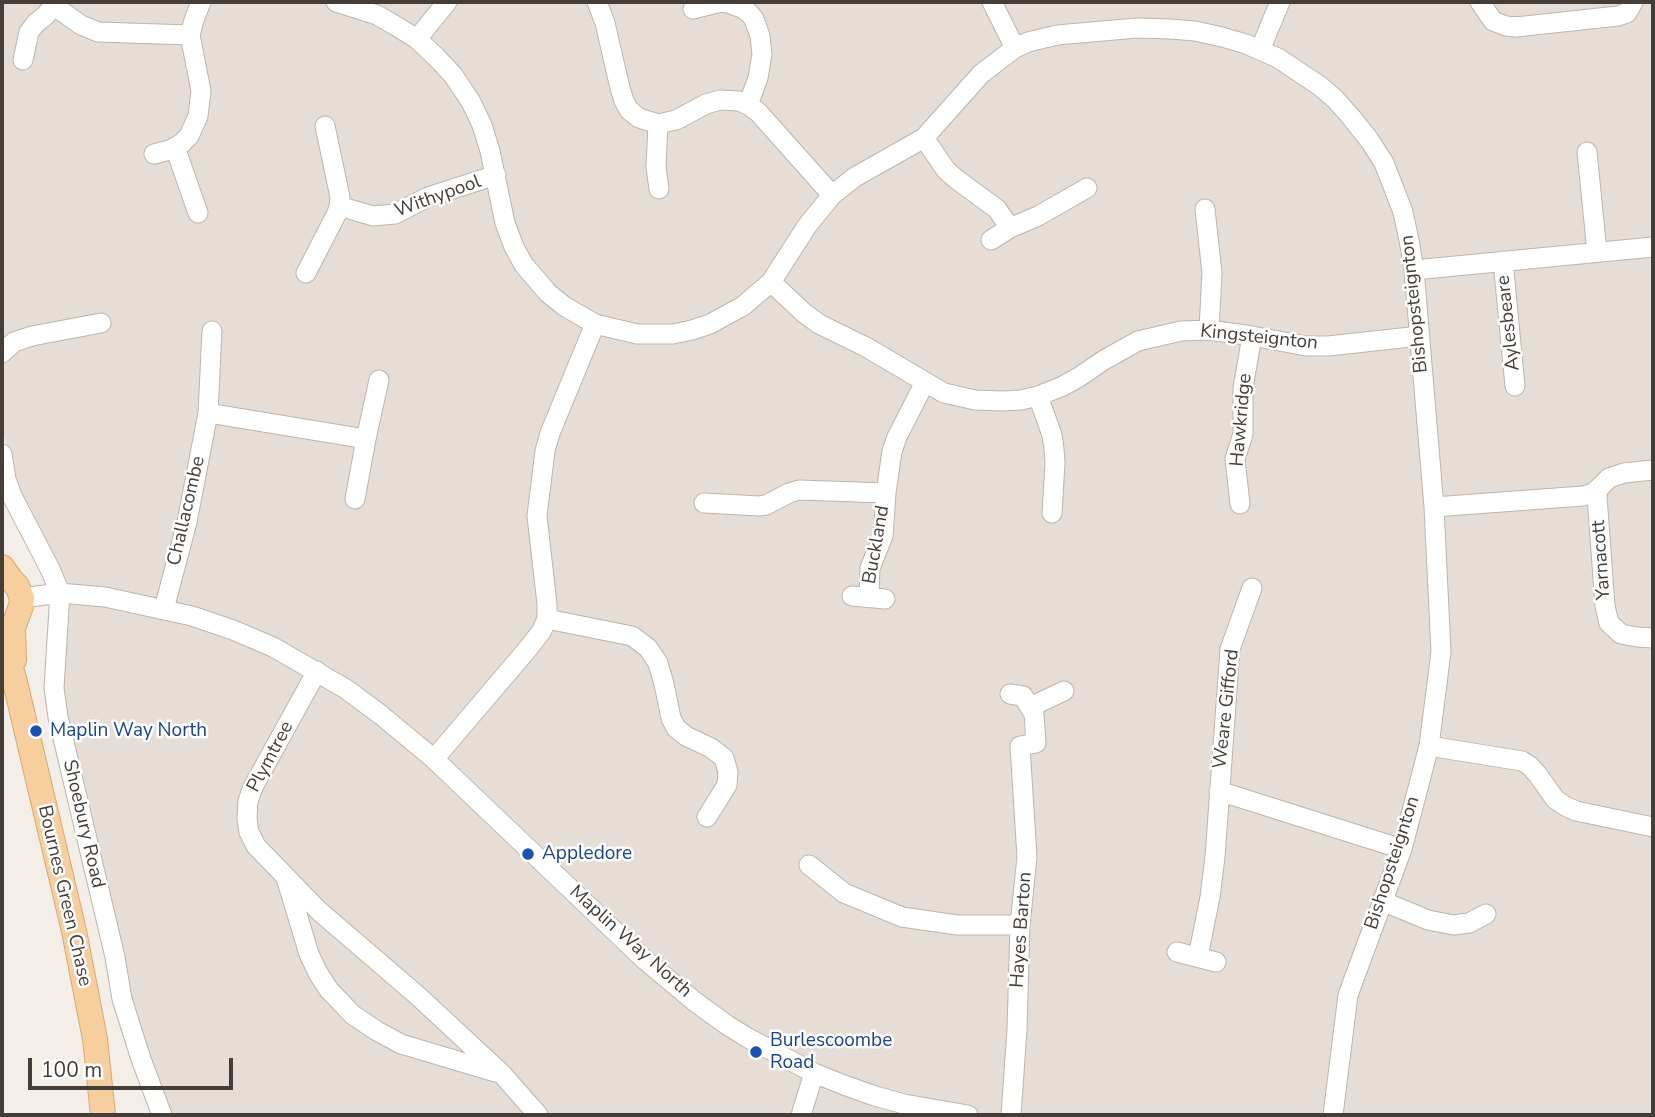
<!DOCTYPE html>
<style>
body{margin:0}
#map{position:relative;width:1655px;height:1117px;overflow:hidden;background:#f3eee8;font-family:"Nunito Sans",sans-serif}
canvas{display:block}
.frame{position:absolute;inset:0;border:4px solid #453d37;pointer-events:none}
.scale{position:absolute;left:28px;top:1058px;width:205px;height:32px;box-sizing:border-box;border:4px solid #453d37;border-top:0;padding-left:9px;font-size:21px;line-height:24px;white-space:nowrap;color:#453d37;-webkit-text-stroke:5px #fff;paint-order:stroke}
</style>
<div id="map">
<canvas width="1655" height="1117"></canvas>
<div class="frame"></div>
<div class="scale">100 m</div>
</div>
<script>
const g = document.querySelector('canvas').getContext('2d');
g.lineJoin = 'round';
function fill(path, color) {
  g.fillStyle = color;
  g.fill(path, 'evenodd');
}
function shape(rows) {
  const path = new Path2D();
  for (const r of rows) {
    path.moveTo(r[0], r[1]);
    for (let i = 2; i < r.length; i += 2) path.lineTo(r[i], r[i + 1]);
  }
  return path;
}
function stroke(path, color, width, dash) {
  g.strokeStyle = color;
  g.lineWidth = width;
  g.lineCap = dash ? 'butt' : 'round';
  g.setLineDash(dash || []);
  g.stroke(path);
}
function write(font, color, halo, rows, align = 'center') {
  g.font = font + ' "Nunito Sans",sans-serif';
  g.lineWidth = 5;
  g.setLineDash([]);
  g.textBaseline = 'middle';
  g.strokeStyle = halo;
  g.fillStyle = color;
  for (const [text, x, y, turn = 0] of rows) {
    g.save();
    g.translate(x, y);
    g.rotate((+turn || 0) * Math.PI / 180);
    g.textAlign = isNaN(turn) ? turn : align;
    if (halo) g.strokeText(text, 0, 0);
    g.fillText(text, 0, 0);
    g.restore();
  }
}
const residential = shape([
 [2,2,1653,2,1653,1115,167,1115,122,1034,82,791,60,700,69,591,18,495,3,430]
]);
const minor = shape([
 [336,2,377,15,396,26,417,39,436,57,453,75,471,102,482,125,490,151,505,223,514,247,524,265,548,293,564,306,595,324,637,334,673,334,692,330,710,324,743,306,771,282,807,226,832,195,855,177,924,138,981,74,1015,48,1028,42,1057,35,1137,28,1170,29,1195,31,1222,37,1246,44,1278,58,1320,86,1335,99,1351,117,1370,141,1384,163,1403,212,1409,240,1414,270,1434,507,1441,652,1429,746,1402,849,1348,995,1333,1115],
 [597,2,605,23,620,88,624,101,629,110,639,118,658,124,676,120,706,104,720,100,739,101,748,105,758,112,832,195],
 [992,2,1015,48],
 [1480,2,1493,21,1506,26,1516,27,1618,16,1627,13,1633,2],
 [54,6,81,25,98,32,190,35],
 [693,9,717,3,725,2,742,8,749,13,754,19,760,36,762,54,758,78,748,105],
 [417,39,447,2],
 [1260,50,1280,2],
 [23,60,29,32,36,23,46,15,56,2],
 [658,124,656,167,659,189],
 [924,138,946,170,956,179,997,209,1010,228],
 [175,147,198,213],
 [1587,152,1597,252],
 [154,154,173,149,182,143,189,136,198,116,201,91,190,35,194,20,201,2],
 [339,206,373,216,395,214,428,197,496,175],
 [1205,209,1212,273,1209,330],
 [991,240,1010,228,1038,216,1087,188],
 [1503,261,1515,386],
 [1414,270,1653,247],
 [306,273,337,213,339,206,340,197,325,126],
 [771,282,804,313,819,324,866,347,944,393,975,400,1003,401,1021,400,1038,396,1063,386,1079,377,1104,360,1138,341,1181,331,1209,330,1252,336,1306,346,1328,346,1420,336],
 [2,353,14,342,32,336,101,323],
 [1038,396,1052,435,1054,449,1055,463,1052,513],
 [208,413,366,439],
 [2,454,6,479,12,496,50,569,60,593,54,688,58,717,115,957,122,999,141,1059,162,1115],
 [1653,470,1624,473,1609,478,1598,489,1597,496,1605,606,1609,623,1621,634,1637,637,1653,638],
 [355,499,366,439,379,380],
 [704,503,759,506,766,505,789,493,799,490,886,493],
 [1240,504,1235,459,1243,434,1243,388,1252,336],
 [1434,507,1583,496,1593,493,1598,489],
 [852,596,885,599],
 [869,597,870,568,883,536,886,493,892,451,897,437,925,382],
 [22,598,60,593,105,597,192,616,233,630,273,647,346,689,381,715,434,759,645,960,694,1001,727,1025,748,1038,814,1073,844,1085,875,1096,904,1104,968,1115],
 [164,609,187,522,208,413,212,331],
 [547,619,632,636,648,648,658,663,664,684,671,718,676,728,686,736,711,748,724,758,728,772,727,785,707,817],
 [317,671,253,787,248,801,247,819,249,832,256,846,319,911,418,996,502,1074,538,1115],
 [1010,694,1023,696,1034,714,1036,743,1020,746,1027,857,1020,925,1017,1030,1011,1115],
 [1030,707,1064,691],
 [1429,746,1522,761,1530,766,1538,775,1555,799,1565,806,1576,811,1653,827],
 [434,759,526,651,541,632,547,619,547,604,537,516,545,451,550,433,595,324],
 [1219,791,1402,849],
 [809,865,844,893,902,917,957,925,1020,925],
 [287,881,309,954,318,973,329,990,353,1015,377,1031,401,1044,495,1072],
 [1382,901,1428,920,1443,923,1454,925,1469,923,1486,914],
 [1177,952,1216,962],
 [1198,957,1210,897,1215,857,1230,649,1252,588],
 [801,1115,814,1073]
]);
const major = shape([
 [2,567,11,580,17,586,22,598,21,606,13,628,14,660],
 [2,641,14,678,74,931,95,1039,103,1115]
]);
const markers = [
 [36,731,7,"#1a4fb4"],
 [528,854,7,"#1a4fb4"],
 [756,1052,7,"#1a4fb4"]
];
const streetNames = [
 ["Withypool",438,197,-20],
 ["Bishopsteignton",1415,304,-96],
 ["Aylesbeare",1509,323,-96],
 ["Kingsteignton",1259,338,6],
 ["Hawkridge",1242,420,-85],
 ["Challacombe",187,511,-77],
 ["Buckland",877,545,-80],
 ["Yarnacott",1602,560,-94],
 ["Weare Gifford",1227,709,-84],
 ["Plymtree",271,757,-62],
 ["Shoebury Road",83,824,77],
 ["Bishopsteignton",1393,863,-72],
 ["Bournes Green Chase",64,896,77],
 ["Hayes Barton",1022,930,-86],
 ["Maplin Way North",630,942,42]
];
const transitNames = [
 ["Maplin Way North",50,731],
 ["Appledore",542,854],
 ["Burlescoombe",770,1041],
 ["Road",770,1063]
];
fill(residential, '#e6ded6');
stroke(minor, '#bdb4ab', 21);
stroke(major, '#dba86e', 26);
stroke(minor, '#fff', 19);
stroke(major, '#f7ce9d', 24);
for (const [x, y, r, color] of markers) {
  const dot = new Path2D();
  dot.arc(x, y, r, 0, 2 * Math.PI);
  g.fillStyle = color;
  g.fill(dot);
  stroke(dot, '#fff', 2.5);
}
write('19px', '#453d37', '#fff', streetNames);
write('19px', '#164399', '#fff', transitNames, 'left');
</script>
